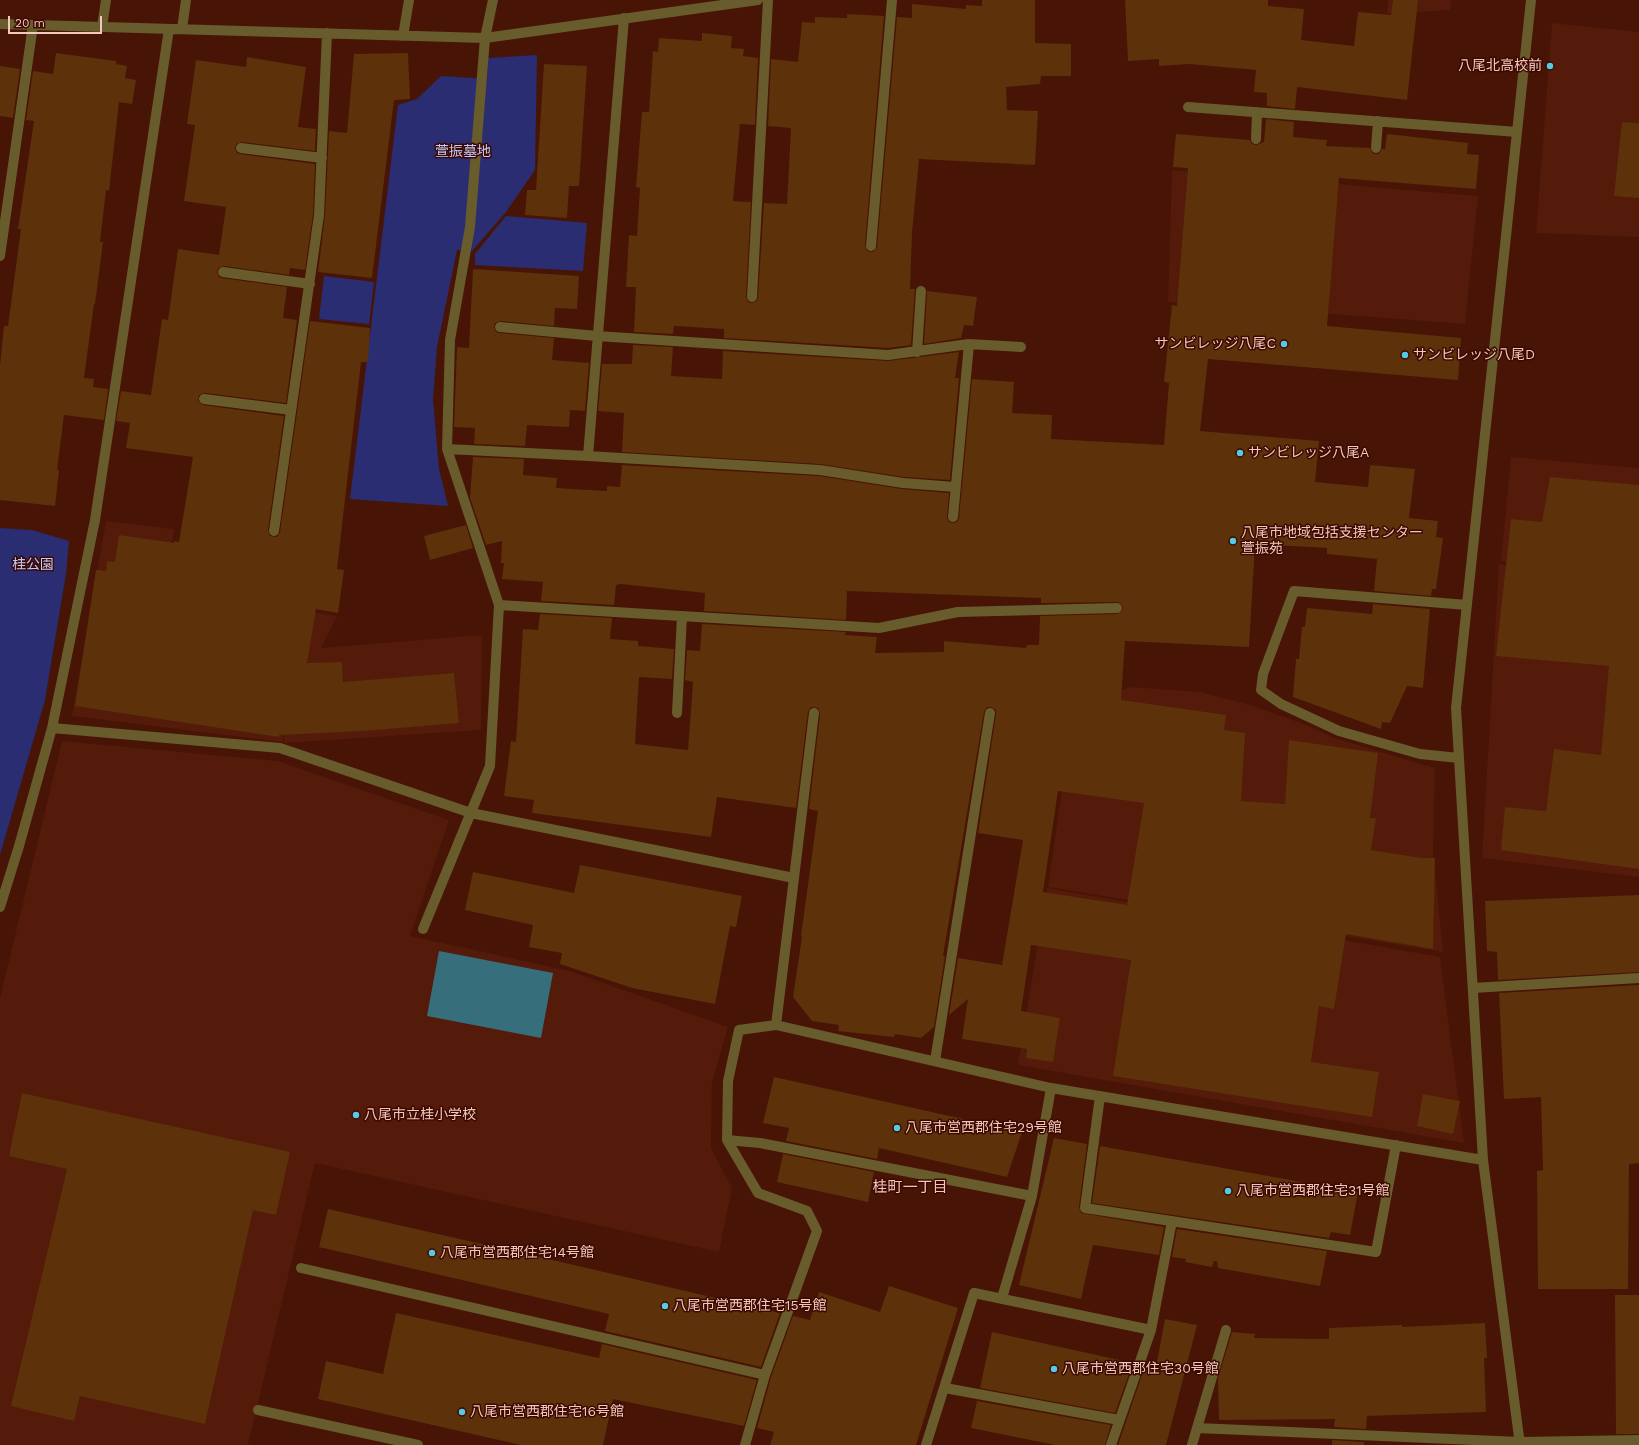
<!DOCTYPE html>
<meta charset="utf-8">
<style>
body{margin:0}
#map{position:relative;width:1639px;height:1445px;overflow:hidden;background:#471406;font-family:"Work Sans",sans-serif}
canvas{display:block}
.scale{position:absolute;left:8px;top:16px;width:94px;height:18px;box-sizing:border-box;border:2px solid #f2c8bc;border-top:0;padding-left:5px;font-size:12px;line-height:14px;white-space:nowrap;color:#f2c8bc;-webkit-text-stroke:3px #3c0900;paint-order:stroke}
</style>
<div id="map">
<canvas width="1639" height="1445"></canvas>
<div class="scale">20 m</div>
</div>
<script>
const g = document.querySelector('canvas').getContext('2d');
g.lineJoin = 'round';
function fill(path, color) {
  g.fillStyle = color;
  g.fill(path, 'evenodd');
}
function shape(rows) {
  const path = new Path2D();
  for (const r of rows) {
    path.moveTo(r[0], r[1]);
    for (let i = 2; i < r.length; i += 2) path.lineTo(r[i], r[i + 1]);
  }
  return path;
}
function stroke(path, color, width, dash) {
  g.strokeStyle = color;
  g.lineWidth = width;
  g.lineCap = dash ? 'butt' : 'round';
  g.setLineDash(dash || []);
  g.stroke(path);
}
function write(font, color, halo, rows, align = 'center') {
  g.font = font + ' "Work Sans","Noto Sans JP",sans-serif';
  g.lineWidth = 3;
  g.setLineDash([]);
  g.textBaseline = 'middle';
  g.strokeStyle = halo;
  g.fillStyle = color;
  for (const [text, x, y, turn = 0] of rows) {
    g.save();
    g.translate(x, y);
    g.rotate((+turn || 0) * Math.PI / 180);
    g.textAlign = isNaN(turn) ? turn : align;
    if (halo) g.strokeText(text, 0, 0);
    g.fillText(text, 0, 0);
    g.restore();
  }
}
const built = shape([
 [1388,0,1451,0,1450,10,1387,14],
 [1552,23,1639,32,1639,237,1536,233],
 [1172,170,1478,196,1465,324,1168,302],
 [1511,457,1639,468,1639,571,1501,561],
 [106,521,174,529,166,589,337,616,321,648,482,635,481,730,284,743,285,727,283,742,72,716],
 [1499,564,1639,575,1639,877,1482,858],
 [1131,687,1201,692,1250,705,1307,725,1334,738,1435,768,1433,853,1443,952,1048,887,1074,705],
 [62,741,278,761,449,820,410,936,570,971,728,1027,712,1082,711,1148,732,1188,719,1252,315,1163,248,1445,0,1445,0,998],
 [1047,888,1440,957,1464,1143,1018,1065]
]);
const green = shape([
 [537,55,535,170,506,212,472,251,457,250,437,347,433,399,439,469,448,506,350,499,398,105,417,99,441,76,487,79,488,58],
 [506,216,587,223,583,271,475,265,475,254],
 [324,276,374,282,369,324,319,319],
 [0,528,32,530,69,541,66,574,45,700,0,855]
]);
const water = shape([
 [439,951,553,973,541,1038,427,1016]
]);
const building = shape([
 [982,0,1035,0,1035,43,1071,44,1071,76,1041,76,1040,84,1006,87,1007,110,1038,111,1035,165,919,159,912,233,910,289,915,289,911,345,888,348,724,338,724,329,674,326,673,334,634,332,636,287,626,287,629,235,637,236,640,188,636,187,642,112,649,112,653,51,658,52,659,38,702,41,702,33,732,36,731,48,744,49,743,56,758,58,755,125,740,124,733,201,751,202,746,297,748,302,752,303,757,301,758,297,764,203,787,204,791,128,768,126,771,59,798,62,802,22,815,23,815,17,847,18,847,14,884,16,865,245,867,251,873,252,877,247,897,17,912,18,912,4,966,9,966,5,982,6],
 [1125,0,1268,0,1268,6,1304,9,1301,40,1354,46,1358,12,1391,15,1393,0,1418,0,1407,100,1297,87,1295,109,1267,106,1267,93,1254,92,1256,70,1189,64,1159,66,1159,59,1128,61],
 [56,53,116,61,116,64,127,66,125,78,136,80,132,104,119,102,109,191,106,190,100,242,103,242,95,304,94,304,84,378,94,379,93,387,108,389,104,420,64,415,57,470,59,470,55,506,0,500,0,366,4,326,8,326,21,229,18,229,34,121,26,120,33,71,53,74],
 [408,53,410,99,394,100,372,278,318,272,325,215,329,131,347,133,354,54],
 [247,57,306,67,298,127,316,129,315,151,242,142,236,144,235,148,237,153,240,154,315,164,313,214,305,270,290,268,289,275,224,266,218,268,217,272,219,277,222,278,287,287,283,318,297,320,286,403,205,393,199,395,198,401,203,405,284,416,268,530,270,536,277,537,280,532,310,321,370,328,368,362,361,362,347,482,337,569,344,570,338,613,316,609,307,663,342,662,343,682,454,673,459,723,363,731,279,735,279,737,75,706,96,570,106,571,107,561,115,562,119,535,174,543,174,541,179,542,193,457,126,448,130,423,116,421,121,391,151,395,162,319,168,320,178,249,219,255,226,207,184,201,195,125,187,124,196,60,246,67],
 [544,64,587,66,579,186,569,186,567,218,525,215,527,190,536,190],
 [0,66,20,69,13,118,0,116],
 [1266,119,1294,122,1293,137,1327,140,1326,146,1370,148,1372,153,1375,154,1379,154,1382,149,1385,149,1387,134,1468,143,1467,154,1479,155,1476,189,1339,178,1327,326,1461,338,1458,380,1208,359,1200,431,1319,441,1315,482,1368,487,1370,465,1415,469,1409,518,1438,521,1436,537,1443,538,1436,589,1432,589,1431,596,1374,591,1377,559,1327,554,1327,548,1255,544,1249,647,1125,641,1121,700,1226,715,1224,730,1245,733,1241,801,1285,804,1289,740,1378,753,1370,818,1376,818,1371,850,1421,858,1435,858,1433,949,1346,934,1334,1009,1319,1006,1311,1062,1379,1072,1372,1117,1113,1076,1131,960,1031,945,1021,1011,1060,1018,1053,1062,1026,1058,1027,1049,962,1039,968,999,949,1015,958,958,1002,965,1023,840,978,833,996,714,996,710,991,707,987,707,984,712,943,956,945,956,934,1027,921,1038,895,1034,894,1037,838,1031,839,1025,812,1021,793,997,802,937,801,936,818,811,809,809,820,714,818,708,811,707,808,712,796,808,717,797,711,837,532,813,534,800,504,796,511,741,516,742,523,629,538,630,540,614,612,618,610,639,638,641,638,646,674,649,672,679,639,677,635,744,688,750,693,682,685,680,687,650,700,651,702,624,846,632,845,635,877,637,875,653,944,652,944,641,1026,648,1027,645,1039,645,1040,616,1117,614,1122,611,1123,607,1120,603,1117,602,1041,603,1041,598,847,591,846,620,704,611,705,593,621,584,616,585,614,605,541,601,543,582,502,579,504,563,501,563,502,541,486,545,470,498,473,457,524,459,523,475,557,478,556,488,607,491,607,486,620,487,622,465,819,476,902,489,949,493,947,517,949,522,953,523,958,521,959,518,972,379,1014,382,1012,413,1052,415,1051,439,1164,445,1169,383,1164,382,1172,305,1177,306,1188,168,1173,167,1176,134,1250,140,1252,144,1256,145,1264,142],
 [1058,791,1144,803,1127,905,1043,892],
 [1622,122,1639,123,1639,198,1614,196],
 [473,269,579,276,577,309,555,308,554,326,501,321,495,323,494,327,496,332,499,333,554,338,552,360,589,363,585,411,570,410,569,427,527,425,525,446,474,444,475,428,454,427,457,347,469,348],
 [927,291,977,297,973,326,964,325,961,338,924,344],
 [633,345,673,347,671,376,722,379,723,351,888,361,959,352,955,378,959,378,950,480,904,477,820,464,622,452,624,413,598,411,602,364,632,364],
 [1550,477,1639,485,1639,869,1501,850,1505,807,1546,811,1554,749,1601,755,1609,666,1496,656,1511,519,1542,522],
 [466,525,473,548,430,560,424,536],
 [1373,604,1430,609,1423,688,1407,686,1390,723,1382,722,1381,729,1293,697,1296,659,1299,659,1302,627,1305,627,1307,608,1372,614],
 [580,865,742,896,736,927,730,926,715,1004,632,988,560,964,562,953,529,947,533,925,465,910,473,872,574,893],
 [1639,895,1639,972,1498,980,1497,952,1487,951,1485,901],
 [1639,985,1639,1163,1629,1164,1628,1289,1538,1289,1537,1171,1543,1170,1541,1097,1504,1099,1499,993],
 [774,1077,1022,1132,1007,1177,879,1148,877,1159,786,1141,789,1128,763,1123],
 [22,1093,290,1152,276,1215,253,1210,205,1424,80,1396,74,1421,11,1406,67,1169,9,1156],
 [1423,1094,1460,1101,1453,1134,1417,1126],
 [1054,1138,1087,1144,1079,1207,1081,1213,1164,1227,1159,1255,1093,1245,1081,1299,1019,1285],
 [1100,1146,1358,1192,1350,1235,1331,1232,1329,1238,1092,1203],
 [783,1154,874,1172,868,1202,777,1182],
 [328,1209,561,1262,780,1313,761,1367,605,1331,609,1314,319,1247],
 [1177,1229,1327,1251,1320,1286,1218,1268,1217,1261,1214,1261,1212,1267,1185,1262,1186,1259,1172,1257],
 [889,1286,958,1308,916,1445,770,1445,774,1432,757,1428,771,1377,793,1316,810,1320,819,1292,880,1312],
 [1615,1295,1639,1295,1639,1434,1616,1434],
 [396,1313,599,1358,602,1344,757,1380,744,1426,613,1399,603,1445,521,1445,318,1399,326,1361,383,1374],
 [1165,1319,1197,1325,1166,1445,1118,1445,1145,1366,1156,1368],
 [1485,1323,1487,1358,1484,1358,1486,1412,1367,1416,1366,1429,1334,1427,1335,1419,1219,1420,1218,1378,1232,1332,1255,1334,1254,1338,1329,1339,1329,1328,1402,1325,1402,1327],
 [992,1332,1133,1363,1115,1413,980,1388],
 [977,1401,1111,1425,1105,1445,1055,1445,971,1428],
 [1332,1440,1364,1442,1364,1445,1332,1445]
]);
const minor = shape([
 [0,24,485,38,758,0],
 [102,27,106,0],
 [182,29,186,0],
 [403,36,409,0],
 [1188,107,1517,132],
 [1256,139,1257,112],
 [241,148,322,158],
 [1376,148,1378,121],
 [871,246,892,0],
 [0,256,33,25],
 [223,272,310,284],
 [752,297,768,0],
 [500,327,597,336,888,355,969,344,1021,347],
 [917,352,921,291],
 [204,399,291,410],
 [447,449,588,456,820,470,903,483,955,487],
 [588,456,624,18],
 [953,517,969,344],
 [274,531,319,215,327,33],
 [499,605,879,628,958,612,1117,608],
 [677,713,682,616],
 [52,728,280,748,471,813,794,878,776,1025,1051,1088,1483,1160],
 [1459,758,1420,754,1339,731,1281,704,1261,690,1263,674,1294,591,1467,605],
 [794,878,814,713],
 [0,907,19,846,52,728,95,520,169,29],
 [423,929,490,766,499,605,447,449,450,340,470,227,485,38,493,0],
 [1473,988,1639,978],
 [935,1061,990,713],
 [1100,1096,1085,1208,1376,1252,1396,1145],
 [727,1140,760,1143,1032,1196,1051,1088],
 [301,1268,765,1375],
 [1002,1298,1032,1196],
 [945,1388,1119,1420],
 [258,1410,418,1445],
 [1197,1428,1520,1442,1639,1440],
 [745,1445,765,1375,817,1231,807,1211,758,1193,727,1140,728,1081,739,1030,776,1025],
 [926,1445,974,1293,1151,1330,1172,1221],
 [1111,1445,1151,1330],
 [1192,1445,1226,1330],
 [1520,1445,1483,1160,1456,708,1531,0]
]);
const markers = [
 [1550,66,4,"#58c9e3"],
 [1284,344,4,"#58c9e3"],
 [1405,355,4,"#58c9e3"],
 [1240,453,4,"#58c9e3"],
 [1233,541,4,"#58c9e3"],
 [356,1115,4,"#58c9e3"],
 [897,1128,4,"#58c9e3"],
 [1228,1191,4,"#58c9e3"],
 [432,1253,4,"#58c9e3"],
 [665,1306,4,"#58c9e3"],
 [1054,1369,4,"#58c9e3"],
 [462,1412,4,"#58c9e3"]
];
const poiNames = [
 ["八尾北高校前",1542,66,"right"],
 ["サンビレッジ八尾C",1276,344,"right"],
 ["サンビレッジ八尾D",1413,355],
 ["サンビレッジ八尾A",1248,453],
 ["八尾市地域包括支援センター",1241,533],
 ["萱振苑",1241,549],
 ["八尾市立桂小学校",364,1115],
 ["八尾市営西郡住宅29号館",905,1128],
 ["八尾市営西郡住宅31号館",1236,1191],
 ["八尾市営西郡住宅14号館",440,1253],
 ["八尾市営西郡住宅15号館",673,1306],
 ["八尾市営西郡住宅30号館",1062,1369],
 ["八尾市営西郡住宅16号館",470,1412]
];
const parkNames = [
 ["萱振墓地",463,152],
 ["桂公園",33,565]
];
const neighbourhoodNames = [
 ["桂町一丁目",910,1188]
];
fill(built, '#541a0a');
fill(green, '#2a2d71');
fill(water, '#376e7b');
fill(building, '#5d3109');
stroke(minor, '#685c2c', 10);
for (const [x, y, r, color] of markers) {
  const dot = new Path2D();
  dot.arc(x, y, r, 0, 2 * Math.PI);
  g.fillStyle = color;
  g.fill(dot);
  stroke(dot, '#3c0900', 1.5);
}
write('14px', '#f2c8bc', '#3c0900', poiNames, 'left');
write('14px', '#c0cafe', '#3c0900', parkNames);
write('15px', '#f2c8bc', '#3c0900', neighbourhoodNames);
</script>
